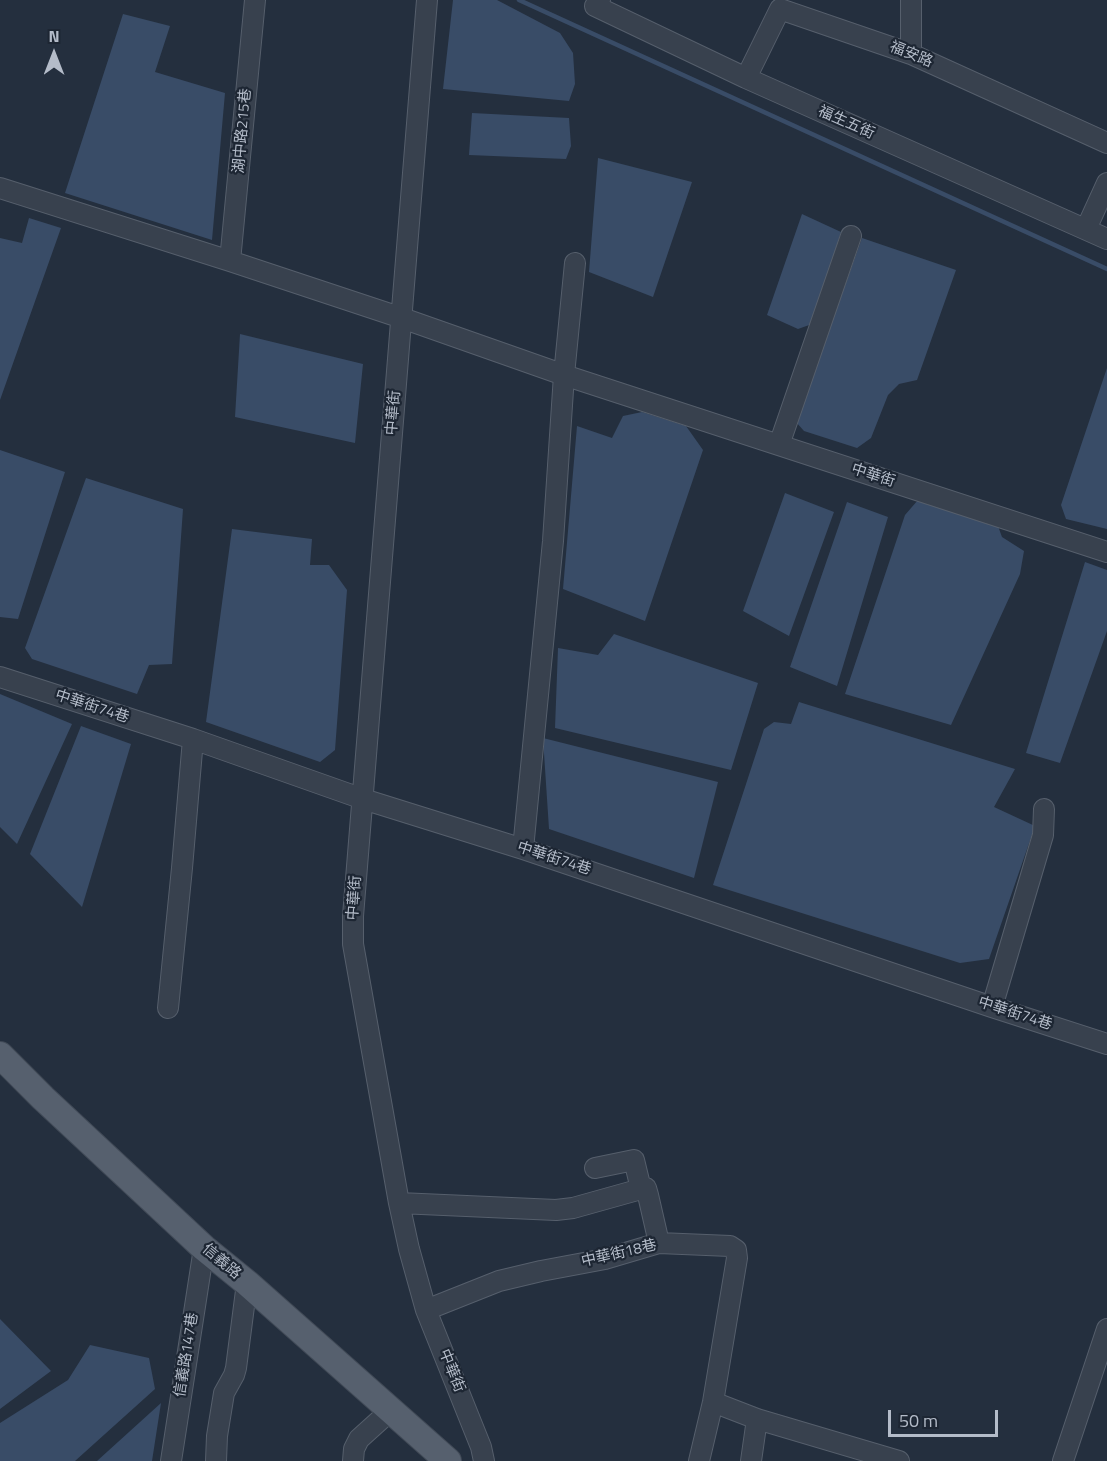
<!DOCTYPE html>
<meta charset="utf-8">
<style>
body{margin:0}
#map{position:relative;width:1107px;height:1461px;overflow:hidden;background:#242f3e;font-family:"Titillium Web",sans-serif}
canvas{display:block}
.north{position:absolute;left:24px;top:24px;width:60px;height:60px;-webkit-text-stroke:4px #1d2633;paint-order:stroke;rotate:0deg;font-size:16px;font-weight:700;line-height:24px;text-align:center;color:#b4bcc9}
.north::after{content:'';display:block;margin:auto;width:21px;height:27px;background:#b4bcc9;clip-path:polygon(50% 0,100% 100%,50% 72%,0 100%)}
.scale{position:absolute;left:888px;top:1410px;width:110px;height:27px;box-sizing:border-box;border:3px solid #b4bcc9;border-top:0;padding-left:8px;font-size:18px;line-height:21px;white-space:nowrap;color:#b4bcc9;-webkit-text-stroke:4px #1d2633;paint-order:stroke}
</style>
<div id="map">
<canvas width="1107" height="1461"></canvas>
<div class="north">N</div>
<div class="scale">50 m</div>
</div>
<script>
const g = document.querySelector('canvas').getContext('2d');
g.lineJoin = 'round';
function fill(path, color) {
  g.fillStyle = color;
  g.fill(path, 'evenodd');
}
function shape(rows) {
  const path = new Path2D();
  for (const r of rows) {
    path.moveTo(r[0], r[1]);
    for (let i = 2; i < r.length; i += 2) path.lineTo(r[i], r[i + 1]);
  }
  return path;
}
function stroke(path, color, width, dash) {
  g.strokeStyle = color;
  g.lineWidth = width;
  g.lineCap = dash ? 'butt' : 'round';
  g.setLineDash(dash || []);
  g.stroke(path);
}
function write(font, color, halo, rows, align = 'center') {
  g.font = font + ' "Titillium Web","Noto Sans TC",sans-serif';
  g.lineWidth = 4.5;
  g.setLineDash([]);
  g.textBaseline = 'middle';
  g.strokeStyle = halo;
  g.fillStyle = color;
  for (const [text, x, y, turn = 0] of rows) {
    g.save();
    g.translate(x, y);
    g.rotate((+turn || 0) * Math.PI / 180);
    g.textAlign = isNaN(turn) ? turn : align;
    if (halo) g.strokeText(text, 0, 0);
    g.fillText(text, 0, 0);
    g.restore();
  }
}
const water = shape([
 [453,0,497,0,560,33,573,53,575,84,569,101,443,89],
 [123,14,170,26,155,72,225,93,212,240,65,193],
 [472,113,569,118,571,146,566,159,469,155],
 [598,158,692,182,653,297,589,272],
 [802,214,841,232,812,324,798,329,767,315],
 [29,218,61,228,0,400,0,238,22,243],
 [862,238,956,270,917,380,899,384,888,395,871,438,857,448,804,431,796,422],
 [240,334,363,364,355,443,235,417],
 [1107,368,1107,529,1066,519,1061,505],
 [642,412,686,426,703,450,645,621,563,589,577,426,612,438,623,416],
 [0,450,65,472,18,619,0,617],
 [86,478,183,509,172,664,149,665,137,694,32,659,25,648],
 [785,493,834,512,789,636,743,611],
 [918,500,998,526,1002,537,1024,551,1020,574,951,725,845,694,905,515],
 [847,502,888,517,837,686,790,667],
 [232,529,312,539,310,565,329,565,347,590,335,750,320,762,206,722],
 [1085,562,1107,570,1107,631,1060,763,1026,753],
 [614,634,758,683,731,770,555,728,558,648,598,655],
 [0,694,72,724,17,844,0,827],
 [799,702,1015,769,994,807,1035,826,989,959,960,963,713,885,764,729,774,722,791,724],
 [81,726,131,744,82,907,30,854],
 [543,738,718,782,694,878,549,829],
 [0,1319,51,1371,0,1409],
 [90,1345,149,1358,155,1389,75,1461,0,1461,0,1423,68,1380],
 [161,1403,152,1461,97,1461]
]);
const stream = shape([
 [519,0,1107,269]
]);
const minor = shape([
 [427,0,353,916,353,944,399,1203,409,1249,426,1310,481,1447,484,1461],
 [600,0,595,6,746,78,1107,239],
 [911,54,911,0],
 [746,78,780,9,911,54,1107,143],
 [0,188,230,261,402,318,564,375,1107,552],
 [1086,229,1107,183],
 [230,261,255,0],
 [779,445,851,236],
 [0,677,193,739,363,799,523,849,992,1007,1107,1044],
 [523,849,553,541,564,375,575,263],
 [992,1007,1043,835,1044,809],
 [168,1008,182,868,193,739],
 [595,1168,634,1160,641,1189,646,1188,648,1195,659,1243],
 [399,1203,556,1210,573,1208,641,1189],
 [426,1310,499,1281,541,1271,605,1259,659,1243,730,1246,736,1250,737,1258,713,1402,699,1461],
 [713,1402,757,1419,899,1461],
 [171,1461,204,1248],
 [216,1461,217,1436,224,1393,234,1375,236,1368,247,1283],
 [353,1461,354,1449,359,1439,390,1411],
 [751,1461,757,1419],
 [1063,1461,1107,1329]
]);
const major = shape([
 [0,1055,43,1098,204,1248,247,1283,448,1461]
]);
const streetNames = [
 ["福安路",911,55,22],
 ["福生五街",846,123,24],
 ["湖中路215巷",243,131,-85],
 ["中華街",394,413,-85],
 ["中華街",873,476,18],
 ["中華街74巷",92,707,18],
 ["中華街74巷",554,859,18],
 ["中華街",355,898,-86],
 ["中華街74巷",1015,1014,18],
 ["中華街18巷",619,1254,-13],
 ["信義路",221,1262,40],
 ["信義路147巷",187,1355,-81],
 ["中華街",451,1371,68]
];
fill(water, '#394c67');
stroke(stream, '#394c67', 4.5);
stroke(minor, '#565f6c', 22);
stroke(major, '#414a57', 28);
stroke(minor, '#38414e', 20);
stroke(major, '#56606e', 26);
write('15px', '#b4bcc9', '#1d2633', streetNames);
</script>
